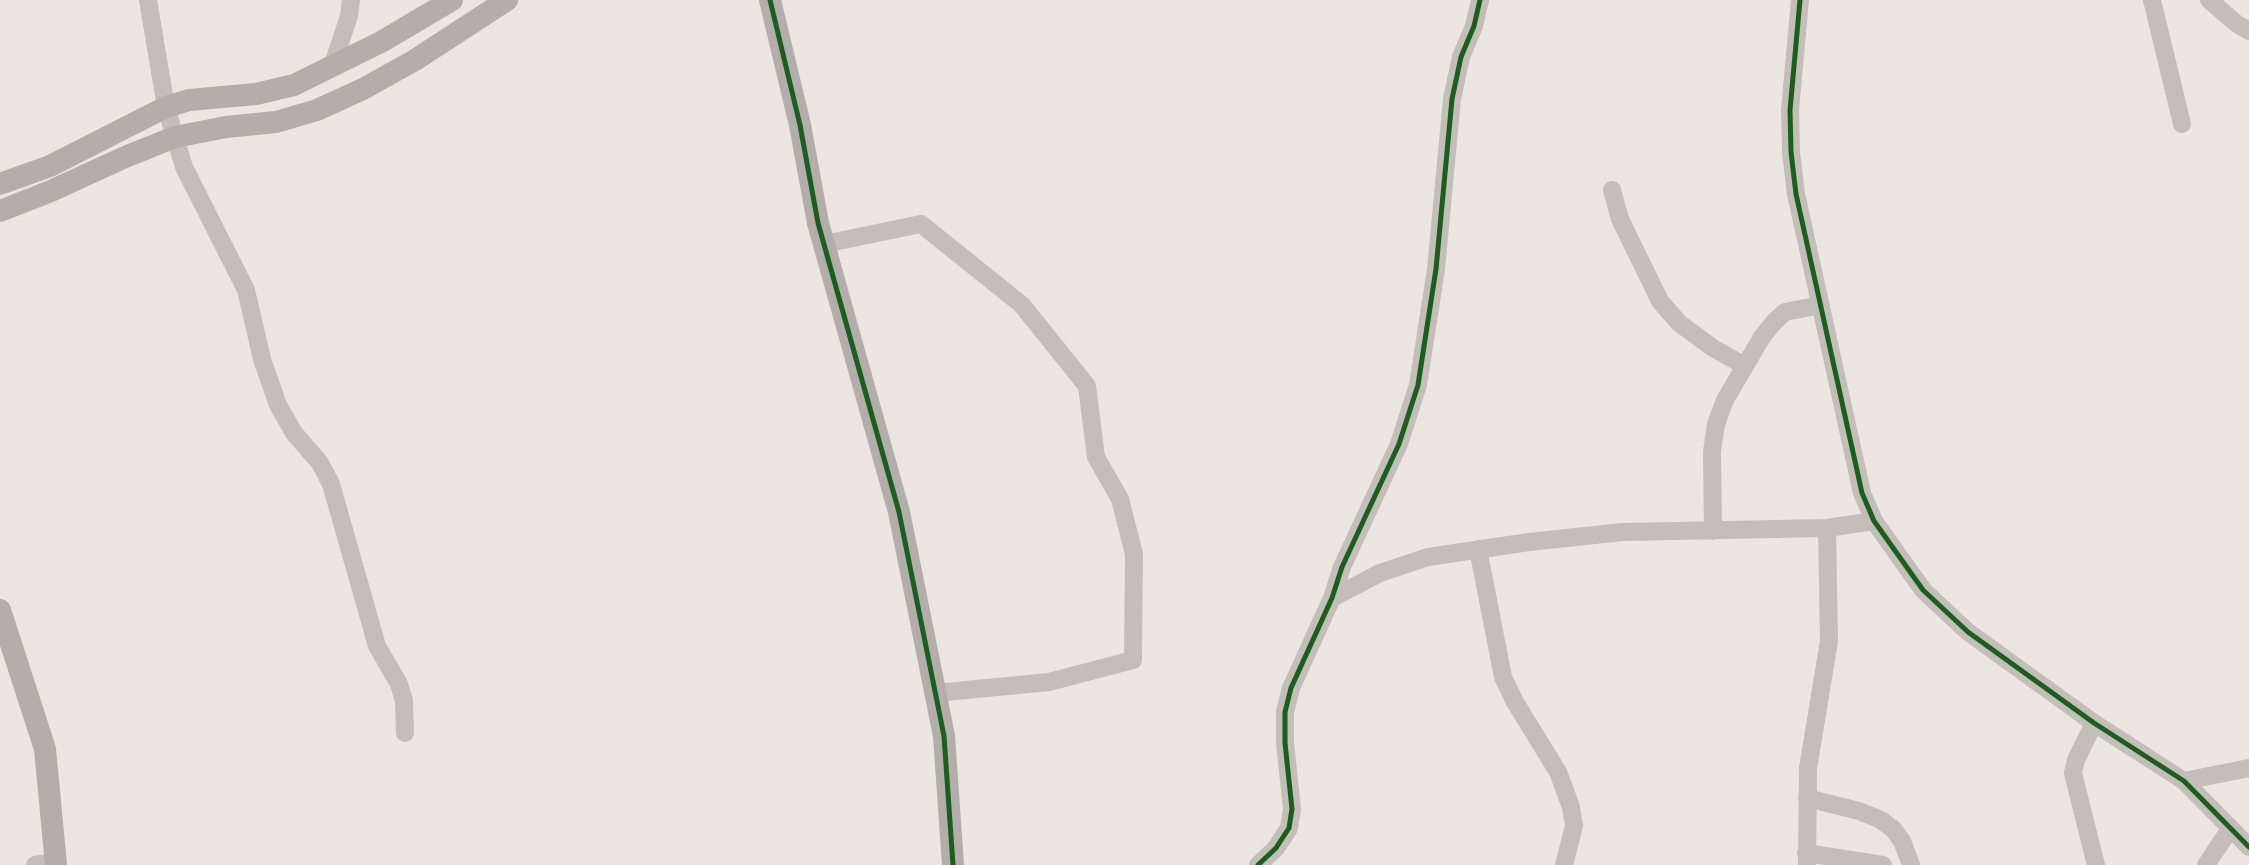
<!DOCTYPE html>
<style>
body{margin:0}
canvas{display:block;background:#ebe6e0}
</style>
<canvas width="2249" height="865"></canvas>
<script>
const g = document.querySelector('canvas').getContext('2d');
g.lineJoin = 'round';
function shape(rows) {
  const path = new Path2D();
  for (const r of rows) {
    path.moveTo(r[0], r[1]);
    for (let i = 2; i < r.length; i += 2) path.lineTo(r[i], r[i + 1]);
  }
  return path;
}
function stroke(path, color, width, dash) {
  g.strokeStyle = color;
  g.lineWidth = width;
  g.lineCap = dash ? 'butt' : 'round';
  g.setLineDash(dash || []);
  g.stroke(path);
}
const street = shape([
 [148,0,166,107,184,167,246,290,262,359,278,405,294,433,320,463,331,484,377,646,399,684,404,701,405,733],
 [1800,0,1790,110,1791,152,1796,194,1862,493,1874,521,1923,590,1968,632,2094,723,2184,781,2249,847],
 [2152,0,2182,124],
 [2209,0,2237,24,2249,31],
 [332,67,349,16,351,0],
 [1612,190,1620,219,1660,301,1679,323,1713,348,1745,366],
 [824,244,921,224,1022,305,1087,386,1096,457,1120,499,1134,554,1133,660,1049,682,935,693],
 [1713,531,1712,452,1716,424,1725,400,1762,337,1774,322,1785,312,1821,305],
 [1478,549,1503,677,1515,702,1558,772,1571,807,1574,826,1564,865],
 [1332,598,1380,573,1428,557,1529,542,1623,532,1827,528,1874,521],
 [2094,723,2076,760,2073,773,2096,865],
 [2184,781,2249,768],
 [1807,798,1859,811,1881,820,1893,829,1902,841,1911,865],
 [1806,853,1883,865],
 [35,865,55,862],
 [1258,865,1276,848,1289,828,1292,809,1285,743,1285,712,1291,688,1332,598,1342,567,1399,444,1418,385,1436,269,1452,99,1461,57,1474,26,1480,0],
 [1807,865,1808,768,1829,641,1827,528],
 [2206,865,2230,829]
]);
const secondary = shape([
 [770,0,800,125,818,223,899,512,944,736,953,865],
 [0,184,50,166,166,107,189,100,256,94,294,85,381,42,452,0],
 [0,211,51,191,125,157,175,137,226,127,276,122,317,110,363,89,415,60,507,0],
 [0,610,45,749,56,865]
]);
const cycleway = shape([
 [770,0,800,125,818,223,899,512,944,736,953,865],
 [1800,0,1790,110,1791,152,1796,194,1862,493,1874,521,1923,590,1968,632,2094,723,2184,781,2249,847],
 [1258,865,1276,848,1289,828,1292,809,1285,743,1285,712,1291,688,1332,598,1342,567,1399,444,1418,385,1436,269,1452,99,1461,57,1474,26,1480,0]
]);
stroke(street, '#c4beb9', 18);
stroke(secondary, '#b4aeaa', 22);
stroke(cycleway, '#1b5e20', 5);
</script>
